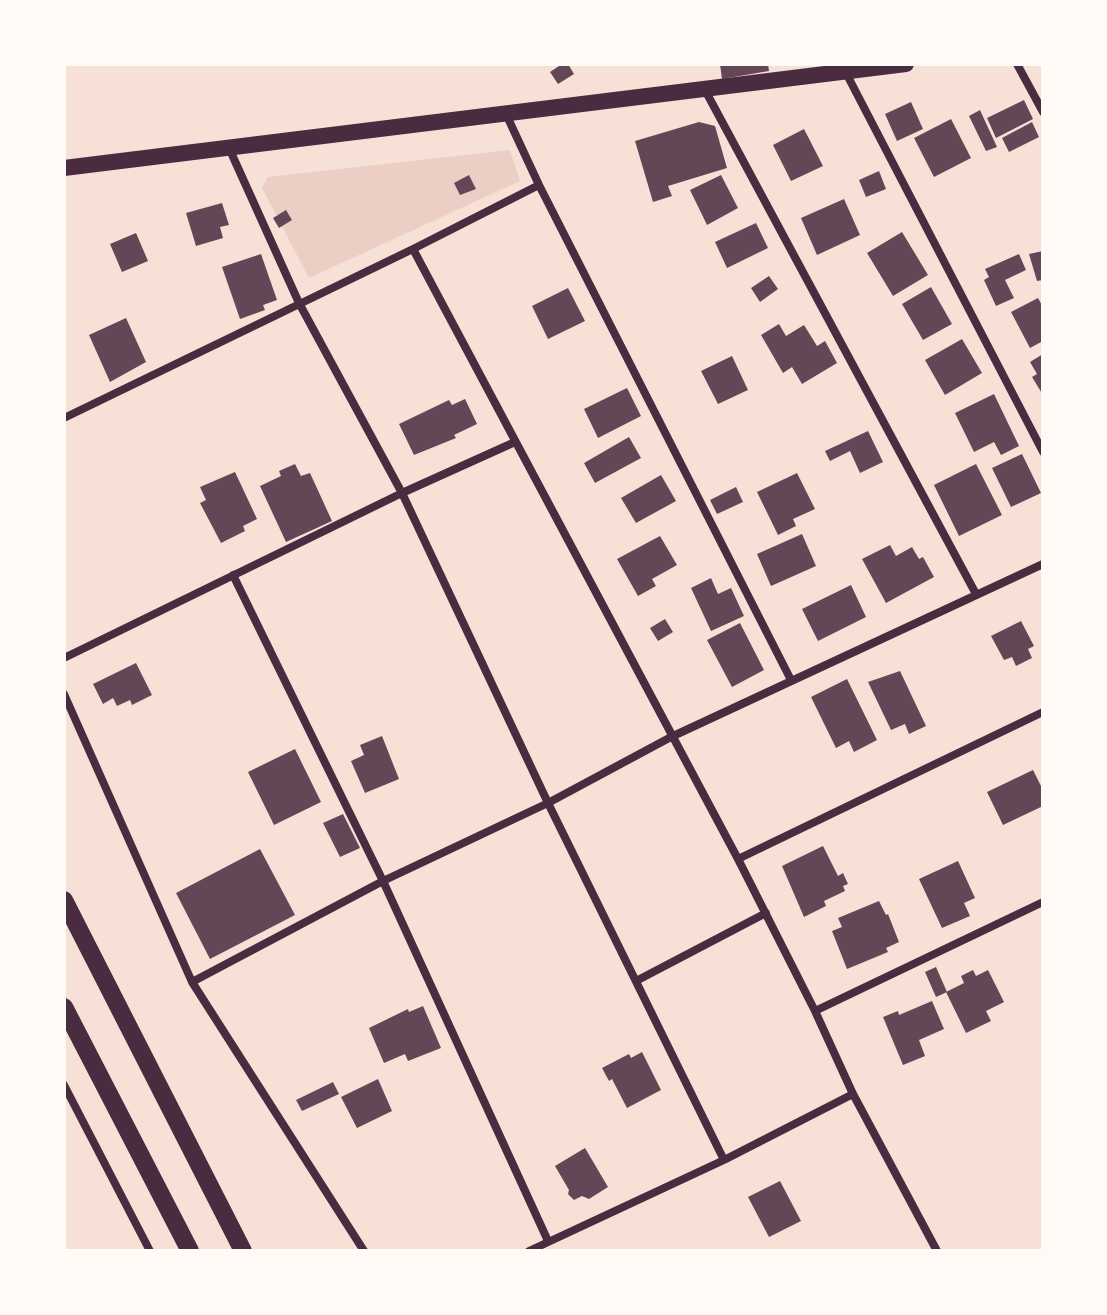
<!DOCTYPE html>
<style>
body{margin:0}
#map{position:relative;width:1107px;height:1315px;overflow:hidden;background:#f7e1d7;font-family:Rubik,sans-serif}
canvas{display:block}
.frame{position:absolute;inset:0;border:66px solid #fffaf5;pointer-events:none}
</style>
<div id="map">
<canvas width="1107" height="1315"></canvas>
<div class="frame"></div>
</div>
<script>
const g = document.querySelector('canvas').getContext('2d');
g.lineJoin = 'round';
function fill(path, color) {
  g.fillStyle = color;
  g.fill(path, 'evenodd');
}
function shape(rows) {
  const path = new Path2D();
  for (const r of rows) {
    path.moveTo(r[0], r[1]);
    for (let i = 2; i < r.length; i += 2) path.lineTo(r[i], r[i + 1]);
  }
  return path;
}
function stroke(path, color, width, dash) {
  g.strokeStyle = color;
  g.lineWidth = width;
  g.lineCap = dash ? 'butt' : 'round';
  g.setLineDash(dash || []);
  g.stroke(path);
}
const green = shape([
 [510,150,520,181,309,278,262,188,268,177]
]);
const building = shape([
 [562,64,568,64,574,74,558,84,550,72],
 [720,64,768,64,769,71,722,79],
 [1024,100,1033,119,996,138,987,118],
 [911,102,923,129,897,141,885,114],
 [980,110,997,147,986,151,969,116],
 [951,119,971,158,934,177,914,138],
 [699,122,715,126,727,168,668,186,672,196,653,202,635,141],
 [1032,122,1039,137,1009,152,1002,138],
 [804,129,823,166,791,181,773,145],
 [879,171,886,189,866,197,859,180],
 [469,175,476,189,460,195,454,183],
 [721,175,738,208,707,225,690,190],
 [844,199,860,235,817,255,801,218],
 [222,203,229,225,220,227,223,238,196,246,186,213],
 [286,210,292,220,279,228,273,218],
 [756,223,768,248,727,268,715,242],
 [902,232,928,275,893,296,867,253],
 [136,233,148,261,122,272,110,244],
 [1043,251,1043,280,1037,281,1029,254],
 [261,254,277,300,263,305,265,310,240,319,222,267],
 [1019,254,1026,270,1005,280,1014,298,996,306,984,280,989,277,985,269],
 [769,276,778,289,760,302,751,288],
 [931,287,952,324,923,340,902,304],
 [568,288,585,321,548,339,532,306],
 [1038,298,1043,307,1043,341,1030,348,1011,312],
 [126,318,146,362,110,382,89,335],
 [779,324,786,336,804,325,817,346,825,341,837,363,802,384,792,367,783,373,761,335],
 [962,339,982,373,945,395,925,360],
 [1043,354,1043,395,1032,377,1037,374,1030,362],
 [732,356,748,390,718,404,701,371],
 [627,388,641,416,598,438,584,409],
 [994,394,1019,446,1001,455,994,442,974,452,955,413],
 [465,399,477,424,454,435,456,438,414,455,399,424,449,400,452,405],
 [868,431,883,462,860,473,850,451,830,461,825,451],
 [629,437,641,458,595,483,584,463],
 [1022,454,1041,493,1011,507,992,468],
 [295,464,301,476,310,473,332,521,286,542,260,486,281,476,279,471],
 [976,464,1002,515,959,536,934,485],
 [235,472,257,519,243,526,245,531,221,543,200,503,206,500,200,487],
 [797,473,815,509,793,519,796,526,778,535,757,492],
 [661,475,676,501,636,523,621,498],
 [736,487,743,502,717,514,710,500],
 [802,534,816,566,771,586,757,554],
 [660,536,677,565,652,579,656,586,638,596,617,559],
 [890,545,896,556,912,547,919,559,923,557,934,577,886,603,862,559],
 [711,578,718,594,731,588,744,616,711,631,691,588],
 [851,585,866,617,818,641,802,609],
 [665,619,673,632,658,641,650,628],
 [1021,621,1034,646,1028,649,1032,658,1016,666,1012,657,1004,660,991,636],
 [740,623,764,670,732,687,707,640],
 [136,663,152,695,132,705,130,700,117,706,113,698,103,704,93,684],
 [900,671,926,726,909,734,905,724,891,730,868,682],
 [847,679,877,740,854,752,849,741,836,748,811,697],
 [382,736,399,779,365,793,351,761,364,755,360,745],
 [295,749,321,802,274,825,248,772],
 [1033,770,1043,790,1043,806,1003,825,987,792],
 [343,814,360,848,340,857,323,823],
 [823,846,838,876,843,873,848,884,843,886,845,891,824,901,826,906,804,917,782,866],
 [260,849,295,915,210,959,176,893],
 [958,861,975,898,964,903,970,916,942,928,919,879],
 [879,901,886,915,888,914,899,942,886,948,888,952,847,969,832,931,842,927,838,918],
 [936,967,947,992,936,997,925,972],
 [973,970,976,976,988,970,1004,1002,986,1011,991,1021,966,1033,946,992,964,983,961,976],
 [932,1001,944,1029,919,1040,925,1056,903,1065,883,1017,898,1011,899,1015],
 [423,1006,441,1048,408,1061,405,1054,384,1063,369,1028,408,1009,409,1012],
 [642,1052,661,1090,627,1108,612,1079,609,1081,602,1068,629,1054,631,1058],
 [378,1079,392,1111,357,1128,341,1097],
 [333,1082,339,1094,302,1111,296,1100],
 [585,1148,608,1187,589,1199,582,1196,574,1200,568,1194,569,1190,555,1166],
 [780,1181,801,1221,769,1237,748,1197]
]);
const minor = shape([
 [1017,64,1043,112],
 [845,71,1043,452],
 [705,90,976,594],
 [506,114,539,185,791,680],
 [229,148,299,303,402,493,548,803,724,1160],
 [413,249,738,859,815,1011,853,1094,937,1251],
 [64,418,413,249,539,185],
 [233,575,383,881,548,1241],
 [64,658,402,493,515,442],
 [64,694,192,982,364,1251],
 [738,859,1043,712],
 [636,981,766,913],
 [192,982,383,881,548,803,671,737,1043,564],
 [815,1011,1043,902],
 [64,1085,150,1251],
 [529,1251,724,1160,853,1094]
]);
const secondary = shape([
 [64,168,906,64]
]);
const trunk = shape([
 [64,900,243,1251],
 [64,1007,190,1251]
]);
fill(green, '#ebcfc5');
fill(building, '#644757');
stroke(minor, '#4a2c40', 8);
stroke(secondary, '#4a2c40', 16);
stroke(trunk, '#4a2c40', 18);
</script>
